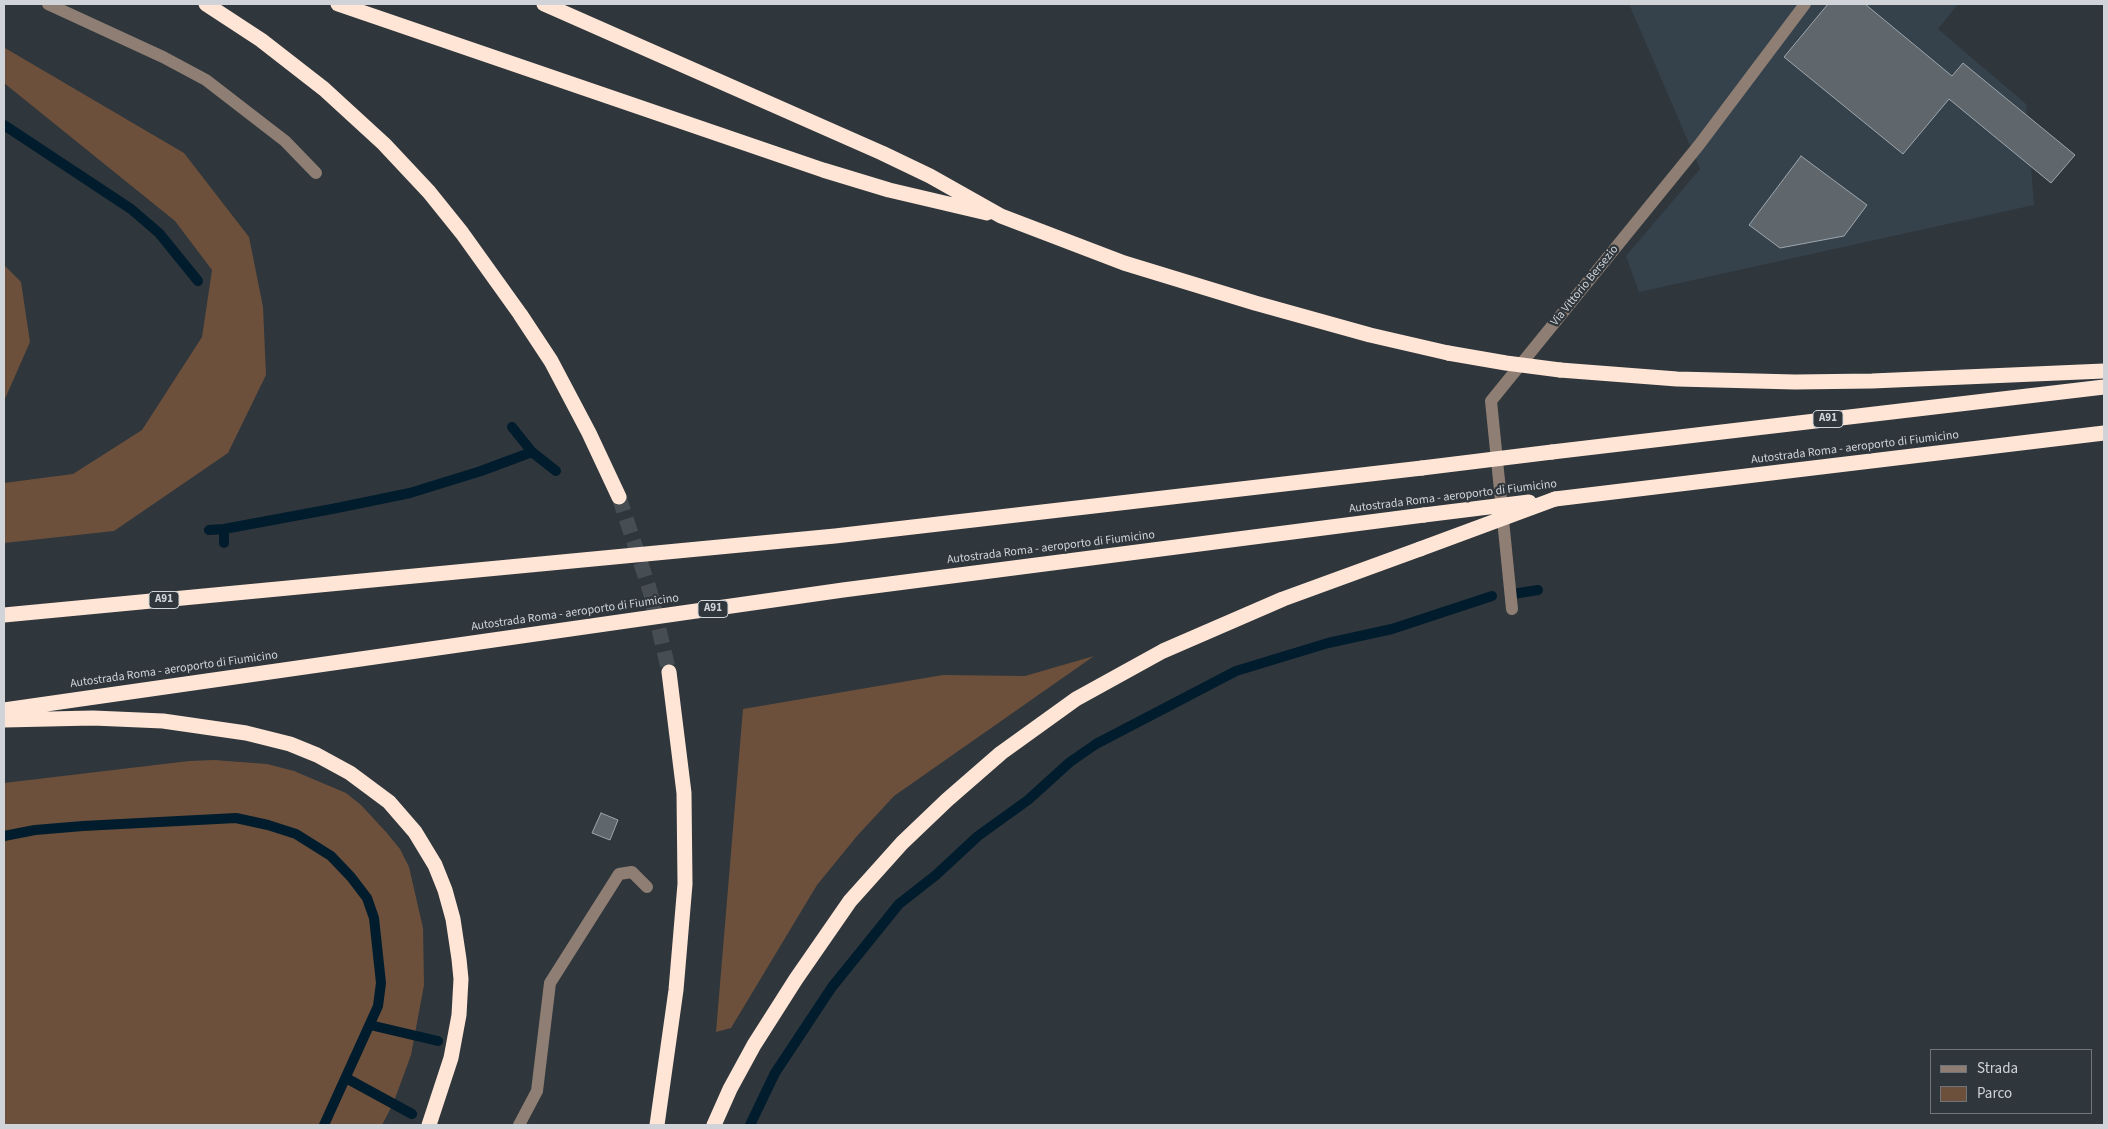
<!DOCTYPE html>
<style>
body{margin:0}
#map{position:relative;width:2108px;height:1129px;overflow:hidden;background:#2f363c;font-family:"Source Sans 3",sans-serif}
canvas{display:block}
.frame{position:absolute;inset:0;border:5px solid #d0d4d8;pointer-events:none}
.legend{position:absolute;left:1930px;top:1049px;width:162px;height:65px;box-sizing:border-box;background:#2f363c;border:1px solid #6f757a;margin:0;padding:6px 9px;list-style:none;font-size:15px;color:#d0d4d8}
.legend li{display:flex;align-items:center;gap:10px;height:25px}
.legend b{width:25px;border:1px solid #6f757a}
</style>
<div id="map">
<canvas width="2108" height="1129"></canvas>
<div class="frame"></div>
<ul class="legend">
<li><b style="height:6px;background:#8e7e73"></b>Strada</li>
<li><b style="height:14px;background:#6c503c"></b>Parco</li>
</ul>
</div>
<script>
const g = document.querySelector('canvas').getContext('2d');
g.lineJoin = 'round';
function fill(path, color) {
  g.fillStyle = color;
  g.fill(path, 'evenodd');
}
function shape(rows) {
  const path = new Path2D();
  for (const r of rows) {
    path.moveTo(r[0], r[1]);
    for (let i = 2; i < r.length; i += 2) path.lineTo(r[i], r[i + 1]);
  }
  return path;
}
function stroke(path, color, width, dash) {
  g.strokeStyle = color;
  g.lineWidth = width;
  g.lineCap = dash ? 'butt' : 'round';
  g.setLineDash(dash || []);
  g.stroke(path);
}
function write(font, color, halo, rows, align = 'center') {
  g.font = font + ' "Source Sans 3",sans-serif';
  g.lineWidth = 4.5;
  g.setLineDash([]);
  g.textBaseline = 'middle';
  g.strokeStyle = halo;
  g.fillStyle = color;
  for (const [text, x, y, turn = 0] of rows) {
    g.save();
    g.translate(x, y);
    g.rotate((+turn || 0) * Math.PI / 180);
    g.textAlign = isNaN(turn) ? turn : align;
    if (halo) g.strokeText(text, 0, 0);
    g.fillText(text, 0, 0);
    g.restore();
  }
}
const built = shape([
 [1629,4,1958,4,1938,29,2026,104,2034,205,1639,292,1626,256,1700,169]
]);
const green = shape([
 [5,48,184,153,249,237,263,307,266,375,228,453,114,531,4,543,4,483,73,474,142,430,202,337,212,270,175,221,4,83],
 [4,265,21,282,30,342,4,401],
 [1094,656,894,796,857,836,817,885,731,1028,716,1032,743,709,943,675,1025,676],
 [214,760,267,764,294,771,346,793,361,805,386,832,400,849,409,867,423,928,424,985,411,1055,393,1104,382,1125,4,1125,4,783,189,761]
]);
const stream = shape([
 [4,125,131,209,159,233,198,281],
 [512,427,532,452,556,471],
 [224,529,224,543],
 [209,530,224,529,337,508,410,493,481,471,532,452],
 [1513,594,1538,590],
 [4,836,35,830,83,826,236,818,268,825,296,834,331,856,351,877,367,898,374,918,381,983,378,1006,324,1125],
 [370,1025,438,1041],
 [346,1078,412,1114],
 [750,1125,775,1073,832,987,899,904,936,875,978,836,1028,800,1070,762,1096,744,1236,671,1328,643,1392,629,1492,596]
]);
const building = shape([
 [1828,4,1865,4,1952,76,1963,63,2075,155,2051,183,1949,99,1903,154,1784,57,1828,4],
 [1801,156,1867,205,1844,236,1780,248,1749,225,1801,156],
 [601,813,618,820,610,840,592,833,601,813]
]);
const highwayTunnel = shape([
 [619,497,650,591,669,672]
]);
const minor = shape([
 [48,4,163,57,206,80,285,141,316,173],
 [1512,609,1491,401,1699,145,1805,4],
 [519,1125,537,1091,550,983,619,874,632,872,647,887]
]);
const highway = shape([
 [206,4,261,40,324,89,384,144,429,192,462,233,520,314,551,361,589,433,619,497],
 [338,4,823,170,889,190,987,213],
 [544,4,882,153,930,176,1001,216,1124,263,1255,303,1370,335,1448,353],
 [1560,370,1677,379,1795,382,1872,381,2104,371],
 [1552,452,2104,387],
 [1555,499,2104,433],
 [4,615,835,536,1422,468],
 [4,710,843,590,1424,515],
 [4,720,93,718,163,721,246,733,290,744,317,755,350,773,389,802,415,832,435,865,445,890,453,919,459,959,461,979,459,1015,451,1058,429,1125],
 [657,1125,676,990,685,884,684,793,669,672],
 [714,1125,730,1089,754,1045,796,979,850,901,902,843,947,800,1001,753,1076,699,1163,651,1283,599,1420,549]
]);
const highwayBridge = shape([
 [1448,353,1506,363,1560,370],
 [1422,468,1552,452],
 [1424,515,1529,502],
 [1420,549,1555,499]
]);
const shields = [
 [1828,419,30],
 [164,600,30],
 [713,609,30]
];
const shieldNames = [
 ["A91",1828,419],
 ["A91",164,600],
 ["A91",713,609]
];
const streetNames = [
 ["Via Vittorio Bersezio",1585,286,-51],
 ["Autostrada Roma - aeroporto di Fiumicino",1855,448,-7],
 ["Autostrada Roma - aeroporto di Fiumicino",1453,497,-7],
 ["Autostrada Roma - aeroporto di Fiumicino",1051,548,-7],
 ["Autostrada Roma - aeroporto di Fiumicino",575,613,-8],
 ["Autostrada Roma - aeroporto di Fiumicino",174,670,-8]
];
fill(built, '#35424c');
fill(green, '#6c503c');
stroke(stream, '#011c2c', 10);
fill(building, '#5f676d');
stroke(building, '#9da6ac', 1);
stroke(highwayTunnel, '#474e53', 15, [15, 8]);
stroke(minor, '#8e7e73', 12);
stroke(highway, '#fee5d5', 15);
stroke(highwayBridge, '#fee5d5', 15);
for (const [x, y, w] of shields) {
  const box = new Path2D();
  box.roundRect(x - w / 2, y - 8.5, w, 17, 4);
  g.fillStyle = '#2f363c';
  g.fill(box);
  stroke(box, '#d0d4d8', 1);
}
write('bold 11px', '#d0d4d8', null, shieldNames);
write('12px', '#d0d4d8', '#2f363c', streetNames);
</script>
